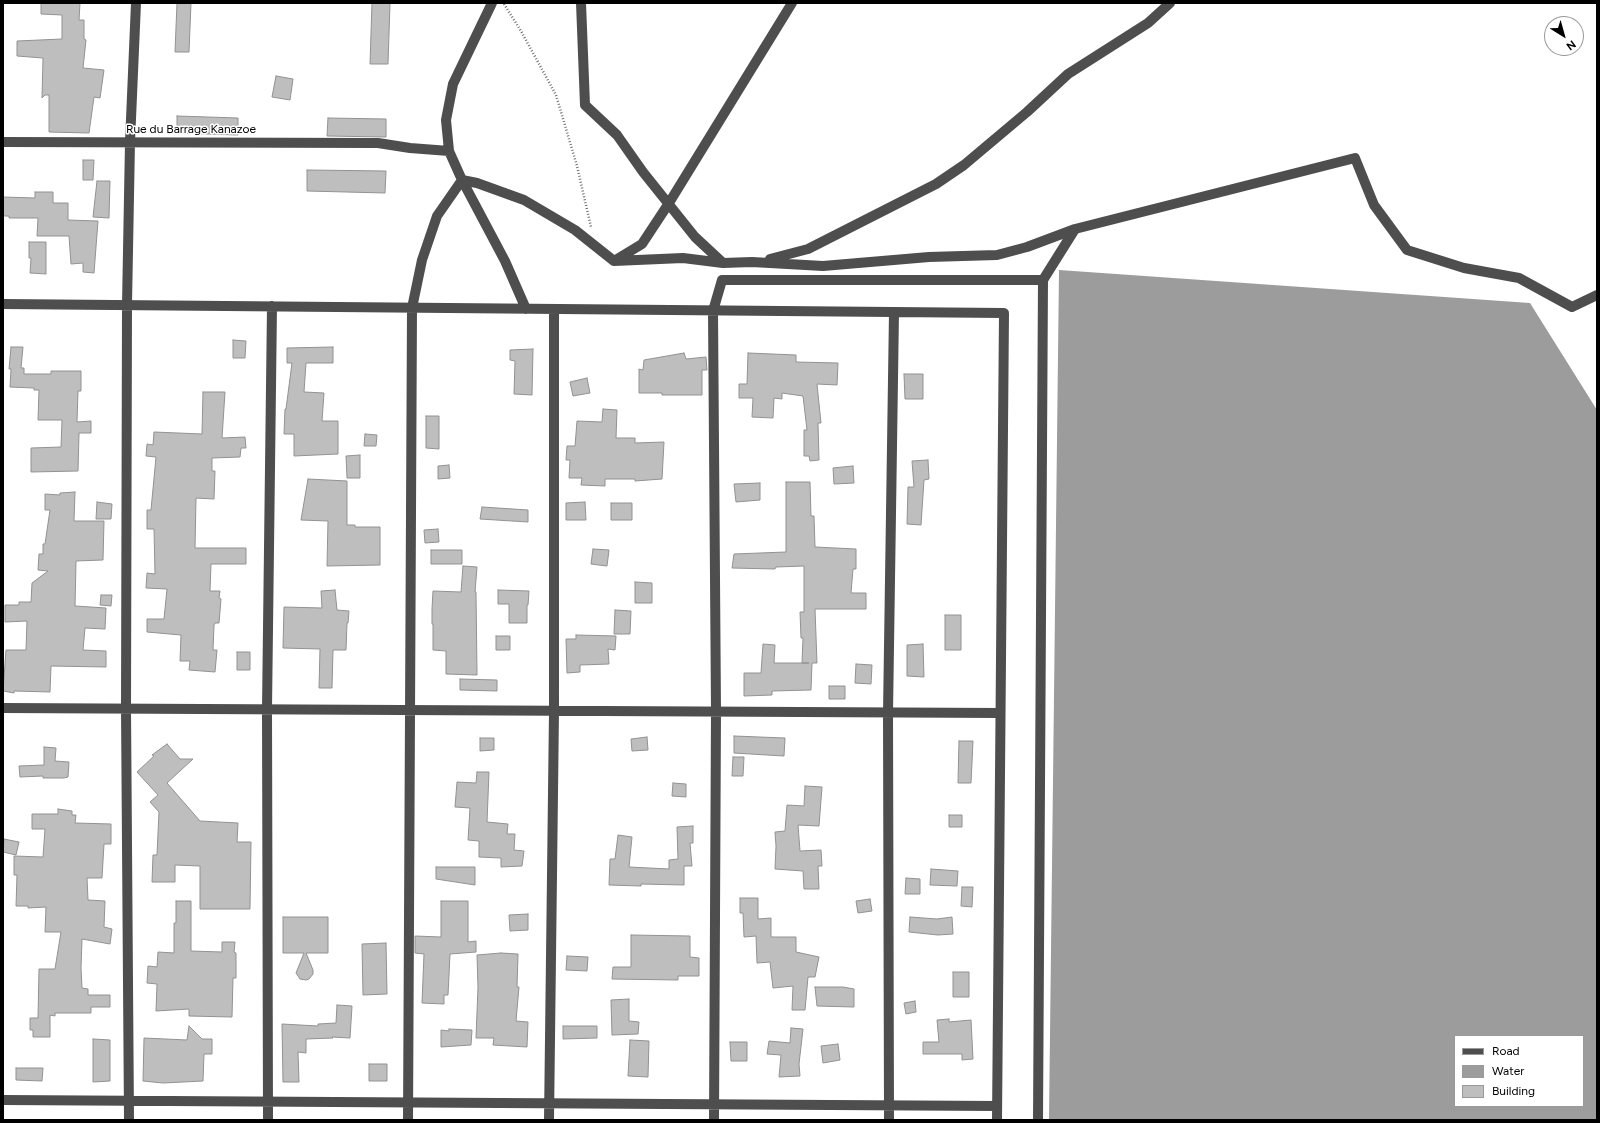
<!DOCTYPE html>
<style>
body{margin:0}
#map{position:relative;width:1600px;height:1123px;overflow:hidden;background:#fff;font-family:Figtree,sans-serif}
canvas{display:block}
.frame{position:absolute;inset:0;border:4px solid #000;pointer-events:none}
.legend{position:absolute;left:1454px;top:1035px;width:130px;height:72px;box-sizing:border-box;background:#fff;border:1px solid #999;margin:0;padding:5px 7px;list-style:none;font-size:12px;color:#000}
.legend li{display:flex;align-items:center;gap:8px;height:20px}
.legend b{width:20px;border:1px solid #999}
.north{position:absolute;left:1544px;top:16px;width:40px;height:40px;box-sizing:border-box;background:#fff;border:1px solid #999;border-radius:50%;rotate:143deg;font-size:11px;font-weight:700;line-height:16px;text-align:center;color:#000}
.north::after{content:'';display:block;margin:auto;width:14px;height:18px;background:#000;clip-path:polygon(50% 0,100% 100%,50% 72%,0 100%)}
</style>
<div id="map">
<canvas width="1600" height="1123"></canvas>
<div class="frame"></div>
<ul class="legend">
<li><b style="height:5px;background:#4e4e4e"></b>Road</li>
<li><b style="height:11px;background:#9c9c9c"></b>Water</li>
<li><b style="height:11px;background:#bebebe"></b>Building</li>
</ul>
<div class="north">N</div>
</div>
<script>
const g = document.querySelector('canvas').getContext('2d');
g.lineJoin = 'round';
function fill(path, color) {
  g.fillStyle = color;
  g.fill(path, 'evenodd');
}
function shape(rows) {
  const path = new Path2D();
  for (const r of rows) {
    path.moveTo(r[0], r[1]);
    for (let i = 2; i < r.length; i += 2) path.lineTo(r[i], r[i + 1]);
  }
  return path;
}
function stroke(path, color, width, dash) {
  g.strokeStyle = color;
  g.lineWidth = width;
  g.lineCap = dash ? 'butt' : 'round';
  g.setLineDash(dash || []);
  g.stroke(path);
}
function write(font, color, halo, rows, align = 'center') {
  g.font = font + ' Figtree,sans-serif';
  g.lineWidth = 3;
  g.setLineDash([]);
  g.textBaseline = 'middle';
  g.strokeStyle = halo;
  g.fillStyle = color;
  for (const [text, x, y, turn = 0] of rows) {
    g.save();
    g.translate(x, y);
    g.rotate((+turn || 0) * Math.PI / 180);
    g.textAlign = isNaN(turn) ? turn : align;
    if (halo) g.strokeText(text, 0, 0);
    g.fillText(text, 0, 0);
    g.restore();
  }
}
const water = shape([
 [1059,270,1530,303,1597,410,1597,1120,1049,1120],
 [1455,1036,1583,1036,1583,1106,1455,1106]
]);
const building = shape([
 [41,3,80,3,79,20,84,20,84,39,86,40,83,68,104,70,100,98,94,97,89,133,49,132,49,95,45,95,42,98,43,58,17,56,17,41,62,39,62,15,41,14,41,3],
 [177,3,191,3,189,52,175,52,177,3],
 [372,3,390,3,388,64,370,64,372,3],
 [276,76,293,79,290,100,272,97,276,76],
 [177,116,238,118,238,135,177,133,177,116],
 [328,118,386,119,386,137,327,136,328,118],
 [83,160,94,160,93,180,83,180,83,160],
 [307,170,386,171,385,193,307,191,307,170],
 [97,181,110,181,109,218,93,217,97,181],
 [35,192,53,192,53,203,68,203,68,220,98,221,94,273,83,272,83,263,71,264,69,236,37,236,38,218,9,218,9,216,3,216,3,197,35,198,35,192],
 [29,242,46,242,46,274,30,273,31,258,29,258,29,242],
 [233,340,246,341,245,358,233,358,233,340],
 [11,347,23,347,21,368,24,368,24,374,51,374,51,371,81,371,81,391,78,391,77,422,91,421,91,433,79,433,78,471,31,472,31,448,61,447,62,420,38,420,39,390,34,390,34,388,10,387,11,369,9,369,11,347],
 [333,347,333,363,306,363,304,392,324,393,322,421,338,421,338,454,294,456,294,434,284,434,285,409,286,409,292,363,287,363,287,348,333,347],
 [533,349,532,395,514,394,515,361,510,360,510,350,533,349],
 [684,353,686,359,706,357,707,370,702,370,702,395,662,395,662,393,639,393,639,369,643,370,644,360,684,353],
 [748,353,796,355,796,362,838,363,837,385,817,384,821,423,818,423,819,460,810,461,809,456,804,456,804,430,807,430,803,396,782,393,782,399,774,398,773,418,752,417,753,398,739,398,739,384,747,384,748,353],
 [904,374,923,374,923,399,905,399,904,374],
 [587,378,590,393,573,396,570,382,587,378],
 [203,392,225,392,222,438,245,437,246,448,241,448,240,457,212,458,212,471,215,471,214,499,196,498,195,548,246,548,246,564,211,564,210,591,220,591,219,598,221,599,219,623,215,623,214,625,213,650,217,650,215,672,189,670,190,661,180,661,181,635,147,632,147,619,164,619,167,589,146,588,147,573,155,574,154,529,147,529,147,510,151,510,156,457,146,456,147,444,153,445,154,432,202,434,203,392],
 [603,409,617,410,616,438,635,438,635,443,664,442,662,479,635,481,635,479,605,479,605,486,581,485,582,478,569,478,570,460,566,460,567,446,575,446,577,421,602,422,603,409],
 [426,416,439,416,439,449,426,448,426,416],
 [365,434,377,435,376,446,364,446,365,434],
 [360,455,360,478,347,478,346,456,360,455],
 [928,460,929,479,924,480,921,525,907,524,908,487,914,487,912,461,928,460],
 [449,465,450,478,438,479,438,466,449,465],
 [853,466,854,483,834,484,833,468,853,466],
 [308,479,347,481,347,525,355,525,355,527,380,527,380,565,327,566,328,521,301,520,308,479],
 [786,482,810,482,811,516,814,516,815,547,856,549,856,569,853,569,851,593,866,593,866,609,815,609,817,663,812,663,811,690,772,691,772,695,744,696,744,673,761,673,763,644,775,645,774,663,809,663,802,663,803,638,801,638,800,612,804,612,804,566,776,567,775,569,732,568,734,554,786,552,786,482],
 [760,483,760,500,736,502,734,484,760,483],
 [75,492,74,521,104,521,103,560,76,561,75,606,106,608,105,629,85,628,83,650,106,651,106,667,51,666,50,692,14,691,14,693,3,691,6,650,26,650,27,621,5,622,5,605,19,605,19,602,31,602,32,583,48,571,38,570,39,554,43,554,43,544,45,544,50,510,45,510,45,494,60,495,60,493,75,492],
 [97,502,112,504,111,519,96,519,97,502],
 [585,502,586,520,566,520,566,503,585,502],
 [611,503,632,503,632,520,611,520,611,503],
 [482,507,528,510,528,522,480,519,482,507],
 [438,529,439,542,425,543,424,530,438,529],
 [593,549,609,550,607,566,591,564,593,549],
 [431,550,462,550,462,564,431,564,431,550],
 [463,566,477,567,475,592,476,592,477,675,446,674,446,651,433,650,433,624,432,624,432,609,433,591,461,592,463,566],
 [635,582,652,583,652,603,635,603,635,582],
 [335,590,337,610,349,611,348,623,347,623,346,650,333,650,332,688,319,688,320,649,283,648,284,607,322,608,321,591,335,590],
 [498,590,529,591,528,605,527,605,527,623,509,623,509,604,498,604,498,590],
 [101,595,112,595,111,606,100,605,101,595],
 [615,610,631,611,630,634,614,634,615,610],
 [945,615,961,615,961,650,945,650,945,615],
 [576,635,616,636,615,650,608,649,609,664,580,665,580,672,567,673,566,639,576,639,576,635],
 [496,636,510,636,510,650,496,650,496,636],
 [923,644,924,677,907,676,907,645,923,644],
 [237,652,250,652,250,670,237,670,237,652],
 [856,664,872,665,871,684,855,683,856,664],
 [460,679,497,680,497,691,460,690,460,679],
 [829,686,845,686,845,699,829,699,829,686],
 [734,736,785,738,784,756,734,753,734,736],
 [647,737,648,750,632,751,631,739,647,737],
 [480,738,494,738,494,750,480,751,480,738],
 [959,741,973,741,971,783,958,783,959,741],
 [167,744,180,759,193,759,167,783,200,821,238,823,237,842,251,842,250,909,200,909,200,866,175,865,175,882,152,882,153,855,157,855,159,812,150,802,158,795,137,772,154,756,152,755,167,744],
 [44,747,56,748,55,761,69,762,68,777,64,778,43,778,43,776,20,777,19,766,44,765,44,747],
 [733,757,744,757,743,776,732,776,733,757],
 [477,772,489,772,487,822,508,824,507,834,515,834,514,850,524,851,522,866,501,867,501,858,479,857,479,841,468,840,470,808,455,807,457,782,476,783,477,772],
 [673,783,686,784,686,797,672,796,673,783],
 [805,786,822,787,819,826,798,825,800,851,821,850,822,866,818,866,819,889,804,889,803,871,775,869,776,846,775,832,785,831,787,805,804,806,805,786],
 [58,809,72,811,72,815,76,815,75,823,111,824,111,844,104,844,102,878,87,878,88,900,105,901,104,927,112,929,110,944,82,939,81,968,82,988,88,989,88,995,110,995,110,1007,91,1007,91,1013,55,1013,55,1016,50,1015,50,1037,33,1037,33,1030,30,1030,30,1018,38,1018,39,969,55,969,61,932,45,932,46,907,28,908,28,906,16,906,17,875,14,875,14,856,43,857,45,829,32,829,32,814,58,814,58,809],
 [949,815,962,815,962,827,949,827,949,815],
 [693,826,693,843,690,843,692,866,684,866,684,885,641,884,641,886,609,885,610,859,615,859,618,835,632,837,629,867,669,869,669,860,678,859,677,827,693,826],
 [4,839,19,842,16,855,3,852,4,839],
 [436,867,475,867,475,885,436,879,436,867],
 [931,869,958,871,957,886,930,885,931,869],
 [906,878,920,879,920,894,905,894,906,878],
 [962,887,973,887,972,907,961,906,962,887],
 [740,898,758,898,758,919,771,918,771,937,796,937,796,952,819,957,815,977,808,977,805,1010,792,1010,793,986,773,988,770,962,757,963,756,936,744,937,743,913,740,913,740,898],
 [870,899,872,911,858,913,856,901,870,899],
 [176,901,191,901,191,951,222,952,222,942,235,942,234,952,236,953,236,978,233,978,232,1017,189,1016,189,1009,156,1011,157,984,147,983,148,966,157,967,158,952,174,953,174,923,176,923,176,901],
 [441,901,468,901,468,942,476,941,476,952,450,954,448,995,444,995,444,1004,422,1003,424,954,415,953,415,936,441,937,441,901],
 [528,914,528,930,510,931,509,915,528,914],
 [283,917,328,917,328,953,306,953,313,970,313,974,309,979,306,980,300,979,296,973,304,953,283,953,283,917],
 [910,917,937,919,952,917,953,934,938,935,909,932,910,917],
 [631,935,690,936,690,957,699,958,699,976,678,976,678,980,612,979,613,967,631,967,631,935],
 [386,943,387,994,363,995,362,944,386,943],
 [501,953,518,954,517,987,519,987,516,1021,528,1022,527,1047,493,1045,494,1038,476,1038,478,987,477,955,501,953],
 [567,956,588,957,587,971,566,970,567,956],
 [953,972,969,972,969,997,953,997,953,972],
 [815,987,843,987,854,989,854,1007,817,1006,815,987],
 [629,999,629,1021,639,1022,638,1034,612,1035,611,1000,629,999],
 [915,1001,916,1012,906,1014,904,1003,915,1001],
 [337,1005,352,1006,350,1038,332,1037,333,1038,306,1039,306,1053,298,1052,299,1082,283,1082,282,1024,318,1026,318,1024,336,1023,337,1005],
 [949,1019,949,1022,971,1020,973,1059,962,1060,962,1054,923,1054,923,1042,939,1042,937,1020,949,1019],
 [189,1026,202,1039,212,1039,212,1054,204,1054,203,1081,163,1083,143,1081,144,1038,187,1040,189,1026],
 [563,1026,597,1026,597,1038,563,1039,563,1026],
 [791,1028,803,1029,799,1064,800,1076,779,1077,781,1055,767,1054,769,1041,790,1043,791,1028],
 [449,1029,472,1030,471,1045,441,1047,441,1030,449,1031,449,1029],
 [93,1039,110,1040,110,1081,93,1082,93,1039],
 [630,1040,649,1041,648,1077,628,1076,630,1040],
 [730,1042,747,1042,747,1061,731,1061,730,1042],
 [838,1044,840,1060,823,1063,821,1046,838,1044],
 [369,1064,387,1064,387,1081,369,1081,369,1064],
 [16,1068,43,1068,42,1081,16,1080,16,1068]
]);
const path = shape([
 [504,4,521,31,556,95,577,166,591,227]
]);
const minor = shape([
 [492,3,453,84,446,120,449,151,462,180,505,261,526,309],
 [581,3,585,105,617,135,643,172,695,237,723,263],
 [3,142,378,143,410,148,449,151],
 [462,180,477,183,524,200,575,230,614,261,683,258,723,263,752,262,823,266,929,257,997,255,1027,247,1075,229],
 [770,259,808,249,936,184,964,165,1027,112,1068,74,1148,23,1170,3],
 [614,261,642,244,669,203,792,3],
 [3,304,1004,313,997,1120],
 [3,708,1000,713],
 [3,1100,997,1106],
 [129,1120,126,708,127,305,130,142,136,3],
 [268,1120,267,709,272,306],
 [408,1120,412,308,422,260,437,216,462,180],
 [549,1120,554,711,554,309],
 [714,1120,716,711,713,311,722,280,1043,280,1075,229,1355,158,1374,205,1407,250,1464,268,1519,278,1572,307,1597,295],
 [889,1120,888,713,894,312],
 [1038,1120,1043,280]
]);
const streetNames = [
 ["Rue du Barrage Kanazoe",191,129]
];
fill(water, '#9c9c9c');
fill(building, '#bebebe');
stroke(building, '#929292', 1);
stroke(path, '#707070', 2.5, [1, 2]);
stroke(minor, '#4e4e4e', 10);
write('12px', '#000', '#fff', streetNames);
</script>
